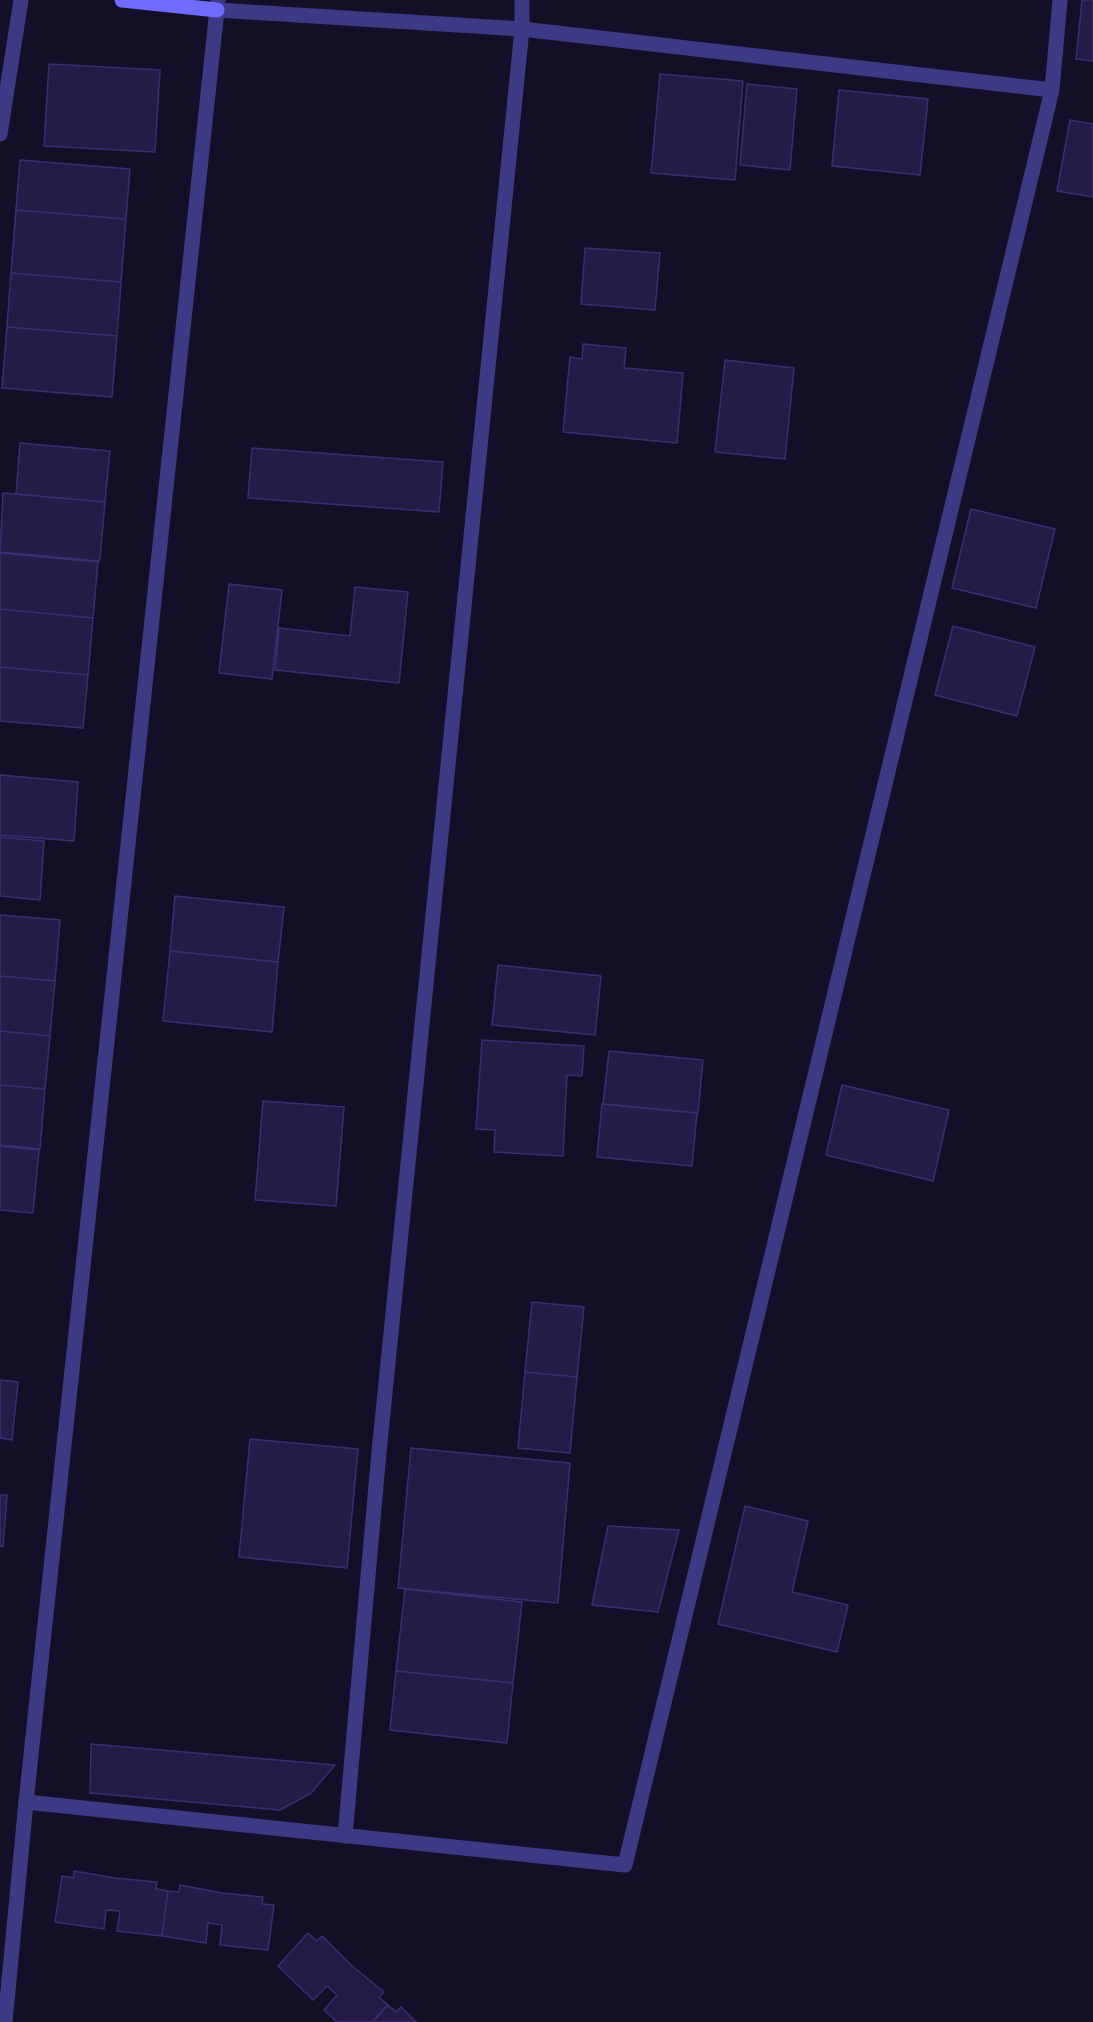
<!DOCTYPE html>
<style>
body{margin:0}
canvas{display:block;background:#130f26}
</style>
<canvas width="1093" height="2022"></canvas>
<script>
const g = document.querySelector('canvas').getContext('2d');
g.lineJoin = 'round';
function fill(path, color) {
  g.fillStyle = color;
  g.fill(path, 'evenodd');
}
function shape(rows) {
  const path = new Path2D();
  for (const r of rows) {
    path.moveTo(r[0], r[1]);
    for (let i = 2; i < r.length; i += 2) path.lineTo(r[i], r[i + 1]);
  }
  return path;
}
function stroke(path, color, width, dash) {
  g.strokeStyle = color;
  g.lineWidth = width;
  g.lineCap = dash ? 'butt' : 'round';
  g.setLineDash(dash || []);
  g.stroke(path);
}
const building = shape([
 [1082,0,1093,0,1093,61,1076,59,1082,0],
 [49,64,160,70,155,152,44,146,49,64],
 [660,74,743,81,735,180,651,173,660,74],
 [747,84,797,89,790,170,740,165,747,84],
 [839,90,928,99,920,175,832,166,839,90],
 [1070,120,1093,124,1093,197,1057,191,1070,120],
 [20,160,130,169,126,219,16,210,20,160],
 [16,210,126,219,121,282,11,273,16,210],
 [585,248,660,253,655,310,581,304,585,248],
 [11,273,121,282,117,336,7,327,11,273],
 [7,327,117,336,112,397,2,388,7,327],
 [583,344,626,348,624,368,683,373,677,443,563,432,570,357,582,359,583,344],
 [725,360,794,368,785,459,715,452,725,360],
 [20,443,110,451,105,502,16,494,20,443],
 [252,448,443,462,439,512,248,498,252,448],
 [3,493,105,502,100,559,98,562,0,553,3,493],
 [971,509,1055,529,1036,608,952,588,971,509],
 [0,552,98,561,93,618,0,609,0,552],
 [229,584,282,590,272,679,219,673,229,584],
 [355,587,408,592,399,683,275,670,279,628,350,636,355,587],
 [0,609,93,618,88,675,0,667,0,609],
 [953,626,1035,647,1017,716,935,695,953,626],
 [0,667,88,675,83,728,0,721,0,667],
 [0,775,78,782,74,841,0,835,0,775],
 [0,837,44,841,40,900,0,896,0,837],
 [175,896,284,907,278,962,170,951,175,896],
 [0,915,60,920,55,981,0,976,0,915],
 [170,951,278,962,272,1032,163,1021,170,951],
 [498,965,601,976,595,1035,492,1025,498,965],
 [0,976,55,981,50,1036,0,1031,0,976],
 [0,1031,50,1036,45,1089,0,1085,0,1031],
 [482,1040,584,1046,582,1076,567,1075,563,1156,494,1152,495,1130,476,1129,482,1040],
 [609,1051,703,1060,698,1113,603,1104,609,1051],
 [0,1085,45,1089,40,1149,0,1145,0,1085],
 [842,1085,949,1110,933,1181,826,1155,842,1085],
 [263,1101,344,1107,336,1206,255,1200,263,1101],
 [602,1104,697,1113,692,1166,597,1157,602,1104],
 [0,1146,39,1150,33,1213,0,1210,0,1146],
 [532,1302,584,1307,577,1377,525,1372,532,1302],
 [525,1372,577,1377,570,1453,518,1448,525,1372],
 [0,1380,18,1382,12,1440,0,1438,0,1380],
 [250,1439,358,1449,347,1568,239,1557,250,1439],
 [411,1448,570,1463,558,1603,398,1588,411,1448],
 [0,1495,7,1495,3,1547,0,1546,0,1495],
 [745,1506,808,1521,792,1592,848,1605,837,1652,718,1624,745,1506],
 [608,1526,679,1530,658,1612,592,1605,608,1526],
 [405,1589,522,1602,513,1683,396,1671,405,1589],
 [396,1671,513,1683,507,1743,390,1730,396,1671],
 [91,1744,335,1765,311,1793,280,1810,90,1793,91,1744],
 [74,1871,115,1878,157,1882,156,1889,168,1891,162,1936,117,1931,120,1911,106,1910,104,1929,55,1922,62,1876,74,1878,74,1871],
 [180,1885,222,1893,263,1897,262,1904,274,1905,268,1950,220,1945,222,1925,208,1923,206,1943,162,1936,168,1891,179,1892,180,1885],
 [308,1933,317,1941,322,1936,351,1965,384,1992,379,1997,388,2005,372,2022,337,2022,324,2010,337,1995,327,1986,313,2000,278,1966,308,1933],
 [388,2005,396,2012,401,2007,416,2022,372,2022,388,2005]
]);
const service = shape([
 [522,0,522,29,1052,90],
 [217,10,522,29,379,1452,345,1836],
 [26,1802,625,1865,1052,90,1060,0]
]);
const minor = shape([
 [0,134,21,0]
]);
const tertiary = shape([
 [5,2022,26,1802,218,0]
]);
const secondary = shape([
 [122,0,217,10]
]);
fill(building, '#241b47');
stroke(building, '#3b2d73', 1.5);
stroke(service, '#3d3a85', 15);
stroke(minor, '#3d3a85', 15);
stroke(tertiary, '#3d3a85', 15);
stroke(secondary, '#6f6bff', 15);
</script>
